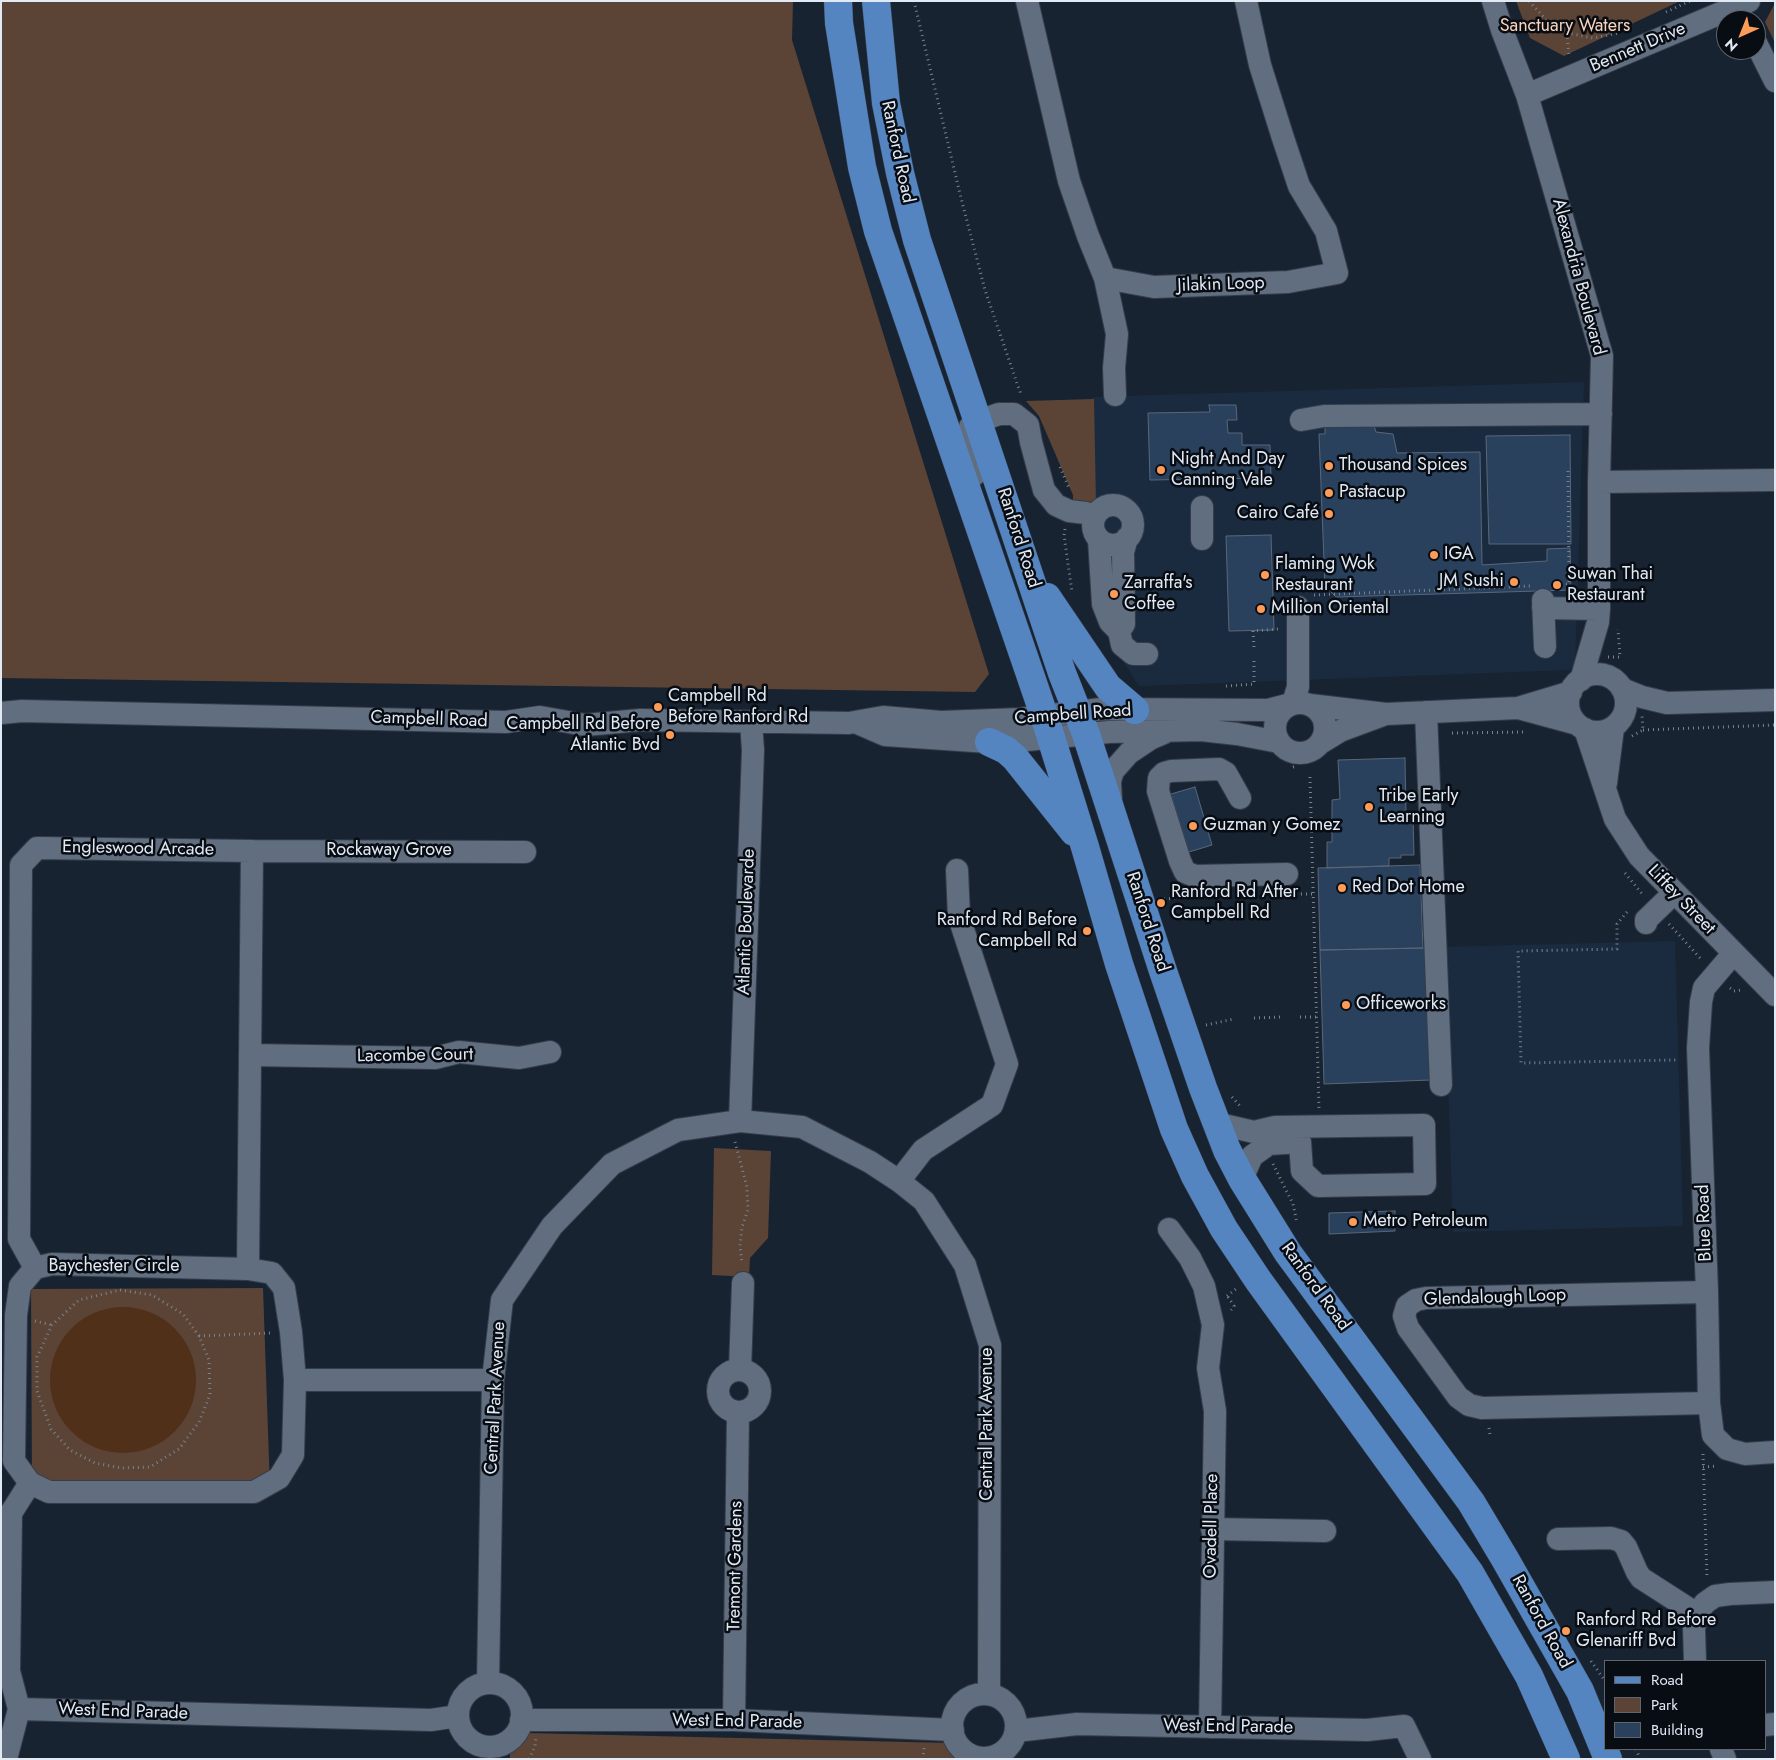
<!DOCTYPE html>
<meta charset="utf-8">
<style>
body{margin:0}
#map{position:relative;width:1776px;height:1760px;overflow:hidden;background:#182332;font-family:Jost,sans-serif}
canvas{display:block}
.frame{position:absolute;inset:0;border:2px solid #e1e9f4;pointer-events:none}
.legend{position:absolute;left:1604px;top:1660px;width:162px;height:90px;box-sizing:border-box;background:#080c13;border:1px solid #5f646d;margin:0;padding:6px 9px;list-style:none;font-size:15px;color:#e1e9f4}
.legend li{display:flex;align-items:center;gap:10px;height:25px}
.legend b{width:25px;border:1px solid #5f646d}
.north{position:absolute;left:1716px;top:10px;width:50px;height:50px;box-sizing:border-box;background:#080c13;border:1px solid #5f646d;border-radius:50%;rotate:224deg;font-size:14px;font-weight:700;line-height:20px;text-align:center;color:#e1e9f4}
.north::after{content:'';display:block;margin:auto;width:18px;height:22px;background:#fe9c57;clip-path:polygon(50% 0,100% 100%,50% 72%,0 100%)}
</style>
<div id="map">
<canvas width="1776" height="1760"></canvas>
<div class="frame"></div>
<ul class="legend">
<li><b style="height:6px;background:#5485c1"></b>Road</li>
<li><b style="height:14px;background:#5b4436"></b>Park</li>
<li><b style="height:14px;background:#2a415e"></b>Building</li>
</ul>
<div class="north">N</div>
</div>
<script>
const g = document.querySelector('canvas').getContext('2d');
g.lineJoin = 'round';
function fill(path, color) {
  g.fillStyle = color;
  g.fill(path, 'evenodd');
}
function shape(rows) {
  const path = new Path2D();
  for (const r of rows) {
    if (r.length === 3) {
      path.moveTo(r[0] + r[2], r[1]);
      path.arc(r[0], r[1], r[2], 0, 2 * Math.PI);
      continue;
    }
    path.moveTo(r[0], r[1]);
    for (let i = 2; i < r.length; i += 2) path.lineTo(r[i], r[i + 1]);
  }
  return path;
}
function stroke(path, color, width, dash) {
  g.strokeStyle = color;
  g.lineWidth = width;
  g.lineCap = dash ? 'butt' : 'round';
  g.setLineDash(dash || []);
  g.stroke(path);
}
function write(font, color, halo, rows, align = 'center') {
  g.font = font + ' Jost,sans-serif';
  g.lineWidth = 5;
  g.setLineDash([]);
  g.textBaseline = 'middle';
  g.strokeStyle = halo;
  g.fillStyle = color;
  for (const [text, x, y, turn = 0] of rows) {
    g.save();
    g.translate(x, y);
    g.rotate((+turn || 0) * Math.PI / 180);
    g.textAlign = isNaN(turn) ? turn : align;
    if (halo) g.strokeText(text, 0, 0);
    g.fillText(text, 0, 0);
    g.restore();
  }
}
const built = shape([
 [1584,382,1575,664,1569,670,1139,686,1098,623,1092,397],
 [1675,941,1683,1226,1453,1232,1444,947]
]);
const green = shape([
 [1,1,793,1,792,40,989,674,975,692,1,678],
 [1516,1,1680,1,1564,56,1530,38],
 [1775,3,1775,43,1765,22],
 [1094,399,1096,504,1073,506,1073,495,1039,416,1026,401],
 [714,1148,771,1151,768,1238,750,1258,749,1277,712,1275],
 [263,1288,270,1489,32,1486,31,1289],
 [526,1733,950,1743,968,1759,510,1759,510,1752]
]);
const water = shape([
 [123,1380,73]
]);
const building = shape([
 [1209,405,1236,405,1237,420,1227,420,1228,433,1242,433,1242,445,1270,445,1271,478,1150,480,1148,413,1210,412,1209,405],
 [1374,426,1376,432,1393,434,1397,453,1480,452,1482,565,1547,561,1547,549,1570,548,1571,590,1336,597,1325,586,1319,434,1325,434,1325,427,1374,426],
 [1570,435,1571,544,1489,544,1486,436,1570,435],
 [1271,535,1274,630,1229,631,1226,536,1271,535],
 [1405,758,1406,815,1413,816,1414,855,1401,855,1401,858,1389,858,1389,866,1327,868,1327,842,1332,842,1332,800,1340,799,1338,760,1405,758],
 [1195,787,1212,845,1189,852,1171,794,1195,787],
 [1420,865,1423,948,1320,950,1318,868,1420,865],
 [1427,948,1431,1080,1324,1084,1320,950,1427,948],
 [1395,1211,1395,1231,1329,1234,1329,1213,1395,1211]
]);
const path = shape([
 [914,1,961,198,985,290,1020,392,1020,396],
 [1529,1,1548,22,1567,33,1593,38,1619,33],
 [1666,12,1690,1],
 [1567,33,1569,57],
 [1060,467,1069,488],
 [1065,529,1064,535,1072,592],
 [1556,585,1569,584,1568,469],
 [1314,595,1530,586],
 [1254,647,1253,631,1278,629],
 [1608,657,1620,657,1618,629],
 [1226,686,1254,684,1254,661],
 [1643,730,1775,725],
 [1452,733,1526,732],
 [1632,736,1643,730,1642,716],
 [1293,767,1297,766],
 [1310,777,1319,1108],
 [1625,873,1643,895],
 [1296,894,1314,894],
 [1164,899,1191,897],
 [1627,912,1617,924,1617,949,1518,951,1521,1063,1676,1060],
 [1669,924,1701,959,1700,960],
 [1730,988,1734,991,1742,990],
 [1300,1017,1317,1017],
 [1254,1018,1281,1017],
 [1206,1025,1234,1019],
 [1232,1097,1241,1107],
 [735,1142,747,1187,748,1210,742,1227,740,1246,742,1263],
 [1273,1164,1293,1204,1297,1223],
 [120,1290,152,1295,183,1314,199,1336,209,1360,210,1395,199,1422,179,1449,150,1467,121,1468,95,1463,70,1450,51,1429,37,1391,37,1357,52,1325,79,1300,120,1290],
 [1227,1296,1236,1289],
 [1228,1297,1234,1306,1231,1310],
 [35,1321,52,1325],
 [199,1336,271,1333],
 [1489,1428,1490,1435],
 [1703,1454,1707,1579],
 [1703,1467,1717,1466],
 [1591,1661,1605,1681],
 [1636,1749,1640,1759],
 [529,1759,535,1746,536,1738],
 [923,1759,924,1747]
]);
const minor = shape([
 [1027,1,1069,181,1088,236,1105,278,1117,334,1114,368,1115,395],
 [1493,1,1502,30,1527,95,1602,356,1599,482,1599,609,1598,622,1581,680],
 [1756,43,1775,81],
 [1527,95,1749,1],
 [1105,278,1154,287,1288,282,1337,273,1326,231,1299,186,1283,138,1260,65,1246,1],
 [1301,420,1324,416,1601,414],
 [974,475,965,449,970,427,979,421,999,414,1014,414,1028,425,1031,442,1044,490,1056,505,1069,511,1086,513,1094,517],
 [1599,482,1775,480],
 [1113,525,20],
 [1202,507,1202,539],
 [1099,539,1103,604,1110,622,1119,631,1122,645,1133,654,1147,654],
 [1543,600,1545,647],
 [1543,608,1599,609],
 [1119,631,1124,624,1123,552,1127,538],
 [1597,703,29],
 [1622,689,1642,697,1667,703,1775,700],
 [1300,728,25],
 [1293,703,1298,687,1298,607],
 [1310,705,1386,714,1518,708,1571,692],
 [1518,708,1577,724],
 [1426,712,1441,1085],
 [1,713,22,711,506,722,540,717,585,725,640,720,849,723,883,717,941,722,1020,719,1101,709,1268,710,1291,704],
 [855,722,885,735,989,742,1027,740,1109,732,1201,730,1237,734,1279,742],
 [1585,729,1615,819,1639,856,1775,995],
 [1322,742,1340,731,1383,715],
 [1606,783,1613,728],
 [1240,798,1226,773,1219,769,1171,771,1164,773,1159,778,1158,791,1180,861,1185,872,1195,876,1287,874],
 [1111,802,1110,781,1113,771,1129,753,1150,739,1164,733],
 [252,851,525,852],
 [1646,923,1646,920,1674,893],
 [1733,954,1704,988,1701,1002,1698,1048,1707,1292,1709,1403,1713,1435,1727,1449,1745,1454,1775,1452],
 [250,1055,435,1058,459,1052,519,1058,550,1052],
 [740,1121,753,750,751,722],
 [1215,1123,1254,1132,1275,1127,1424,1125,1425,1184,1318,1186,1302,1171,1300,1142,1269,1144,1252,1156,1242,1179],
 [899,1181,923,1150,992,1105,1007,1064,959,917,957,870],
 [1169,1229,1190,1258,1204,1286,1213,1325,1208,1368,1215,1411,1210,1727],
 [52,1264,248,1269,272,1273,284,1288,291,1332,295,1380,293,1455,279,1478,254,1492,49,1492,30,1483,14,1461,16,1315,20,1286,35,1268,52,1264],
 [35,1268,19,1239,21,865,37,848,252,851,248,1269],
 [1707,1292,1426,1298,1416,1300,1407,1306,1404,1316,1408,1328,1458,1397,1469,1405,1482,1408,1709,1403],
 [739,1391,21],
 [740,1370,743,1283],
 [295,1380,493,1380],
 [30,1483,11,1513,9,1671,19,1709,431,1720,458,1716],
 [1212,1529,1325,1531],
 [1558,1539,1611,1538,1621,1541,1626,1547,1637,1572,1641,1578,1697,1614],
 [1695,1661,1694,1629,1697,1614,1705,1603,1715,1596,1730,1594,1775,1592],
 [488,1683,493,1380,502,1300,552,1226,612,1164,678,1130,740,1121,802,1127,870,1162,899,1181,924,1201,965,1265,990,1345,989,1694],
 [490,1715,32],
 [984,1726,32],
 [521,1720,734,1720,953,1730],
 [734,1720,738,1413],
 [1765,1725,1775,1724],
 [1016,1731,1077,1724,1367,1730,1404,1726,1420,1759],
 [1721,1749,1725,1759],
 [6,1759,19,1709]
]);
const major = shape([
 [838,1,839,23,862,167,878,231,1044,715,1085,847,1119,964,1174,1129,1195,1176,1224,1229,1258,1280,1470,1573,1529,1676,1566,1759],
 [876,1,886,103,900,173,917,240,1062,673,1086,734,1163,971,1203,1088,1227,1150,1242,1179,1288,1253,1471,1502,1505,1559,1580,1691,1608,1759],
 [1047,597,1108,687,1135,710],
 [989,742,1006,750,1015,758,1074,832]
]);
const markers = [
 [1329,466,5,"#fe9c57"],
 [1161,470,5,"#fe9c57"],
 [1329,493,5,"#fe9c57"],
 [1329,514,5,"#fe9c57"],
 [1434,555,5,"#fe9c57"],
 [1265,575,5,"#fe9c57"],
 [1514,582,5,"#fe9c57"],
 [1557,585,5,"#fe9c57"],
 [1114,594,5,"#fe9c57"],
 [1261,609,5,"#fe9c57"],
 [658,707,5,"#fe9c57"],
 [670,735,5,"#fe9c57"],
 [1369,807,5,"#fe9c57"],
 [1193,826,5,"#fe9c57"],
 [1342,888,5,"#fe9c57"],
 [1161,903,5,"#fe9c57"],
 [1087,931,5,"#fe9c57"],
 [1346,1005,5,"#fe9c57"],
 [1353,1222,5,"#fe9c57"],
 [1566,1631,5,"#fe9c57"]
];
const parkNames = [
 ["Sanctuary Waters",1565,27]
];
const streetNames = [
 ["Bennett Drive",1638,48,-23],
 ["Ranford Road",897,152,78],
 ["Alexandria Boulevard",1578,277,75],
 ["Jilakin Loop",1221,285,-2],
 ["Ranford Road",1018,538,72],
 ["Campbell Road",1073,715,-4],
 ["Campbell Road",429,720,2],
 ["Engleswood Arcade",138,849,1],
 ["Rockaway Grove",389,851],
 ["Liffey Street",1681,900,46],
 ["Atlantic Boulevarde",747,922,-88],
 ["Ranford Road",1147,922,72],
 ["Lacombe Court",415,1056,-1],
 ["Blue Road",1705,1223,-92],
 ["Baychester Circle",114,1267],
 ["Ranford Road",1315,1287,54],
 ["Glendalough Loop",1495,1298,-2],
 ["Central Park Avenue",496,1398,-87],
 ["Central Park Avenue",988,1424,-90],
 ["Ovadell Place",1212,1526,-89],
 ["Tremont Gardens",736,1566,-89],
 ["Ranford Road",1541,1622,61],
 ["West End Parade",123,1712,2],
 ["West End Parade",737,1722,1],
 ["West End Parade",1228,1727,1]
];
const poiNames = [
 ["Night And Day",1171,460],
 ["Canning Vale",1171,481],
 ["Thousand Spices",1339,466],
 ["Pastacup",1339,493],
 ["Cairo Café",1319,514,"right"],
 ["IGA",1444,555],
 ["Flaming Wok",1275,565],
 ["Restaurant",1275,586],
 ["Suwan Thai",1567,575],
 ["Restaurant",1567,596],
 ["JM Sushi",1504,582,"right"],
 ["Zarraffa's",1124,584],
 ["Coffee",1124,605],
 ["Million Oriental",1271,609],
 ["Campbell Rd",668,697],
 ["Before Ranford Rd",668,718],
 ["Campbell Rd Before",660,725,"right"],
 ["Atlantic Bvd",660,746,"right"],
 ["Tribe Early",1379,797],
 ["Learning",1379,818],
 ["Guzman y Gomez",1203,826],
 ["Red Dot Home",1352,888],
 ["Ranford Rd After",1171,893],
 ["Campbell Rd",1171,914],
 ["Ranford Rd Before",1077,921,"right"],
 ["Campbell Rd",1077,942,"right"],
 ["Officeworks",1356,1005],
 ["Metro Petroleum",1363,1222],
 ["Ranford Rd Before",1576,1621],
 ["Glenariff Bvd",1576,1642]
];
fill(built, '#1b2b3f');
fill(green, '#5b4436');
fill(water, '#51301a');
fill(building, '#2a415e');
stroke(building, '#596778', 1);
stroke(minor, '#353d4a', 24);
stroke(major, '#353d4a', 29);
stroke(path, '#798390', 3, [1, 4]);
stroke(minor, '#606e80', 22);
stroke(major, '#5485c1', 28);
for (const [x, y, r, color] of markers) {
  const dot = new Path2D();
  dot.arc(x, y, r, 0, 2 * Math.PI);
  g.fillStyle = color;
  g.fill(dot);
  stroke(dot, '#080c13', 2);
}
write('18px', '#fad4bd', '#080c13', parkNames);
write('18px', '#e1e9f4', '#080c13', streetNames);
write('18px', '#e1e9f4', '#080c13', poiNames, 'left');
</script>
